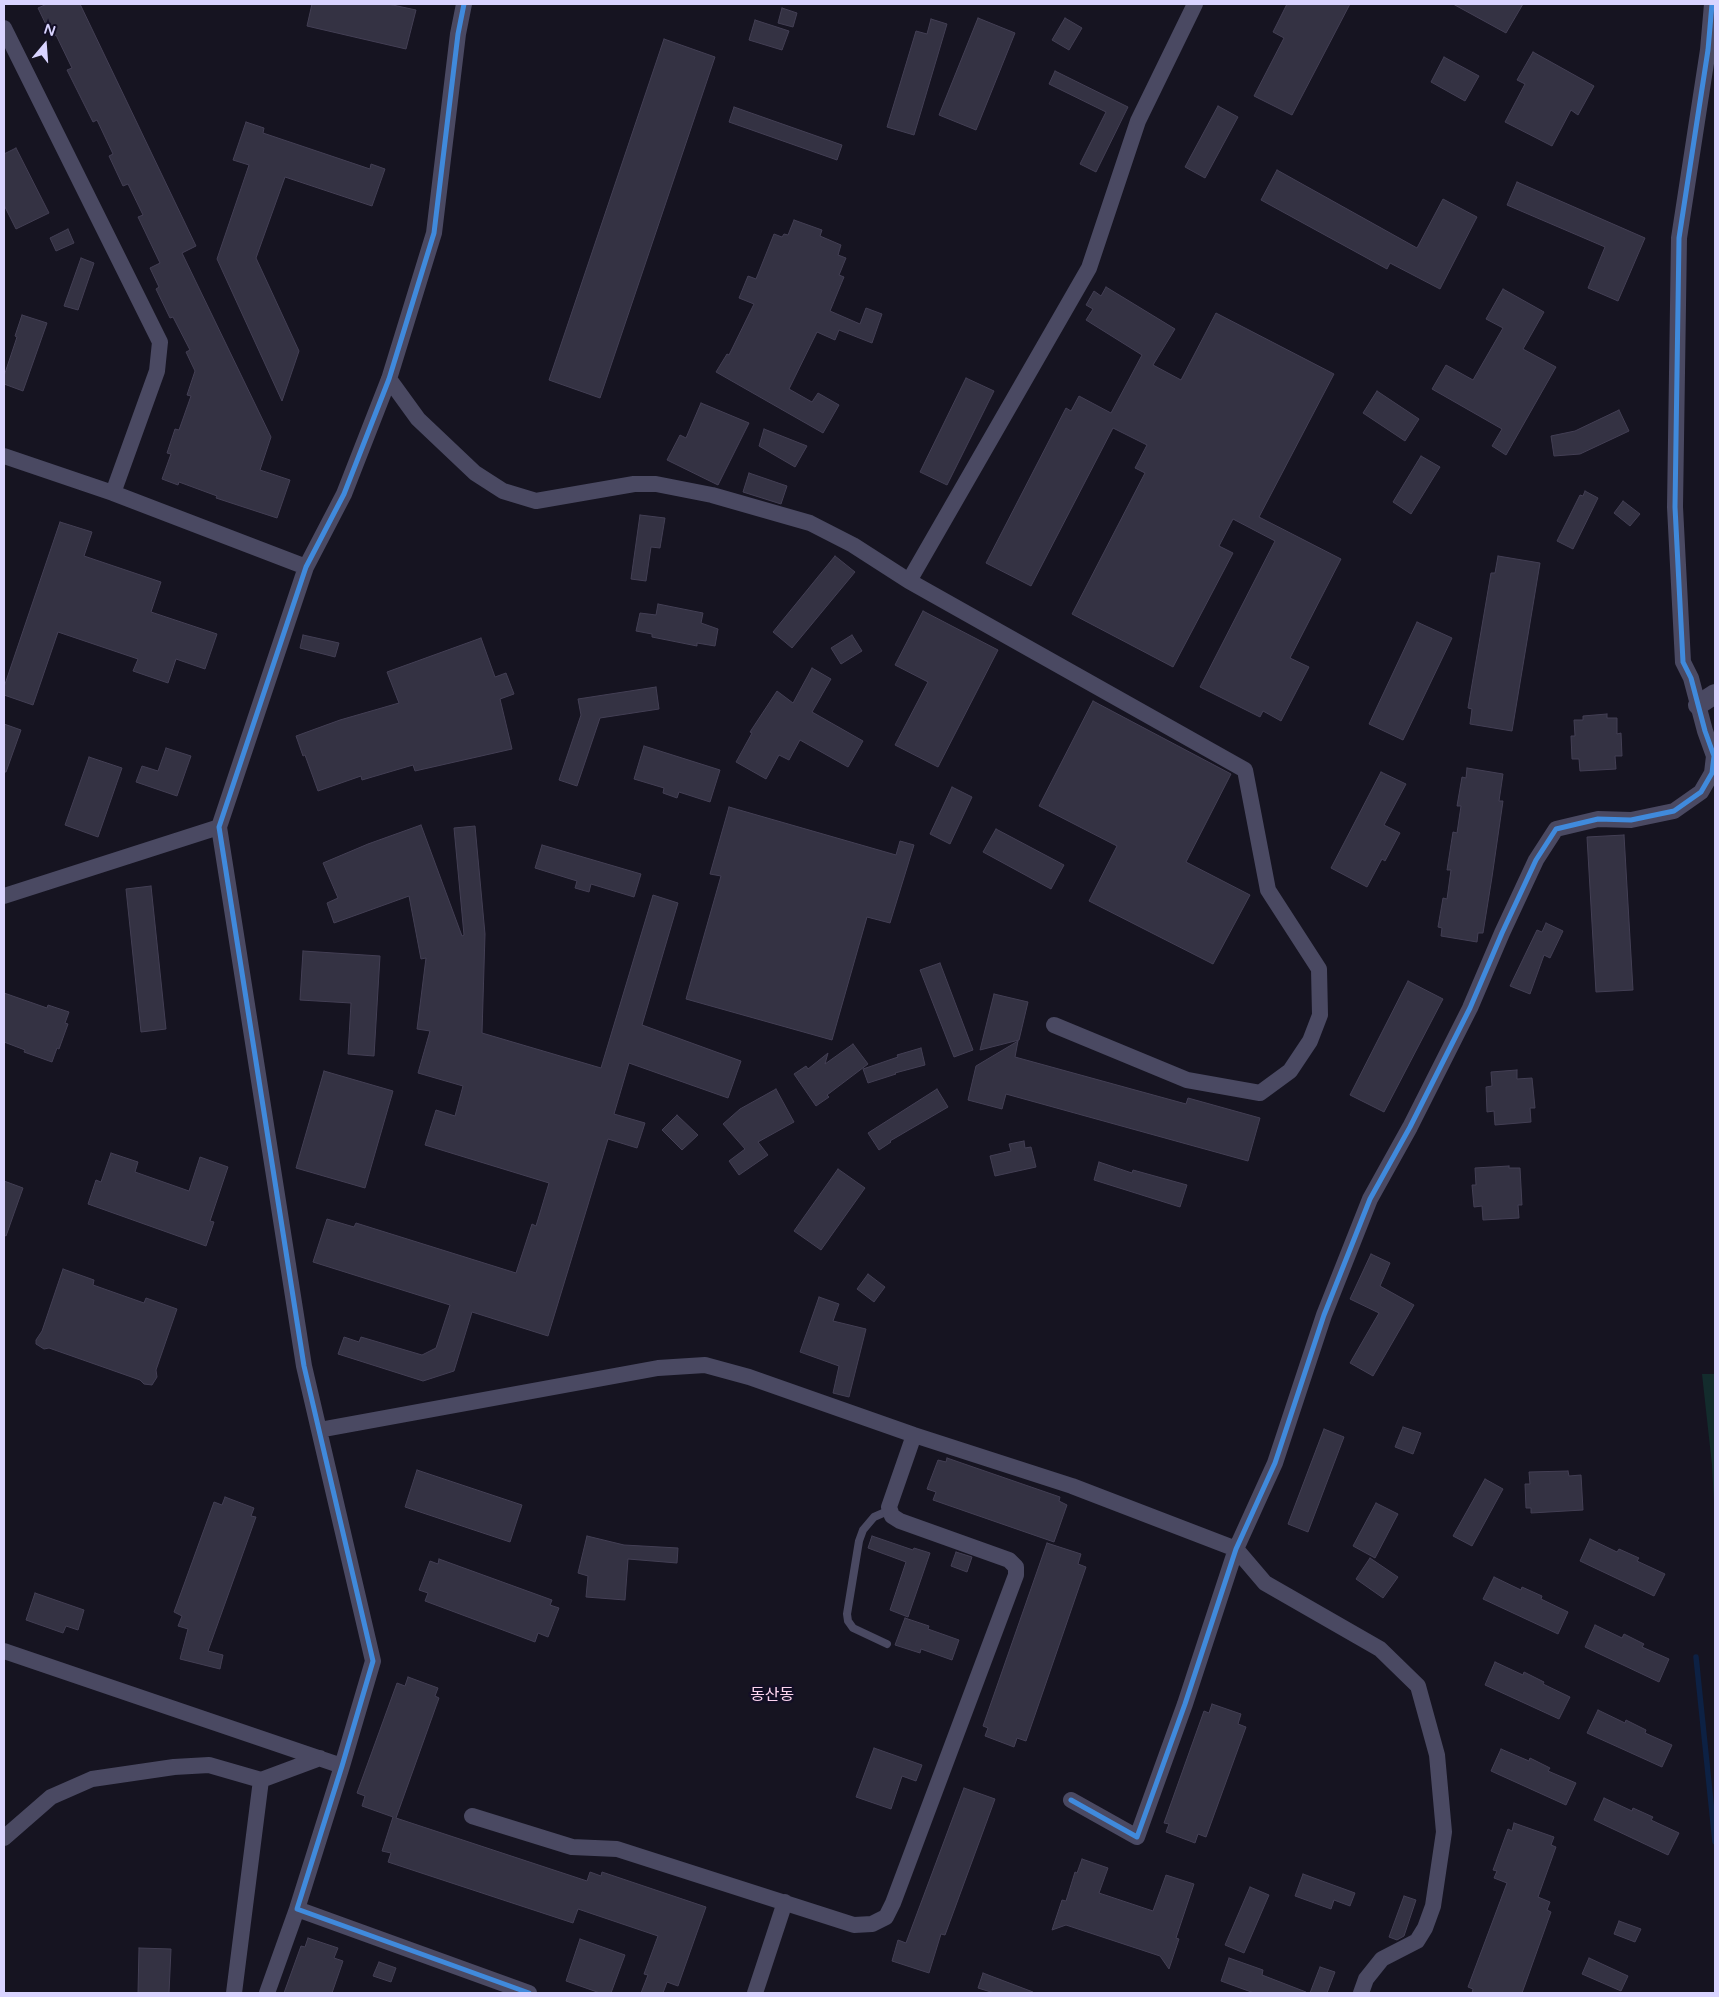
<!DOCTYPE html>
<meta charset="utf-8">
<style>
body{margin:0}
#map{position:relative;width:1719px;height:1997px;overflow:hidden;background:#161421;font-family:"Varela Round",sans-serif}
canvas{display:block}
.frame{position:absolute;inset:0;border:5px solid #d9d4ff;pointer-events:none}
.north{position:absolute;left:20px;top:20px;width:50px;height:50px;-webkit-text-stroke:4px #130f26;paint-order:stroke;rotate:18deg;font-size:14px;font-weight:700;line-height:20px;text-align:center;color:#d9d4ff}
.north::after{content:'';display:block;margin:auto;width:18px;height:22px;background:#d9d4ff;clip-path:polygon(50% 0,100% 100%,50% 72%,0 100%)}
</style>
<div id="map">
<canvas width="1719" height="1997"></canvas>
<div class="frame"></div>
<div class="north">N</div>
</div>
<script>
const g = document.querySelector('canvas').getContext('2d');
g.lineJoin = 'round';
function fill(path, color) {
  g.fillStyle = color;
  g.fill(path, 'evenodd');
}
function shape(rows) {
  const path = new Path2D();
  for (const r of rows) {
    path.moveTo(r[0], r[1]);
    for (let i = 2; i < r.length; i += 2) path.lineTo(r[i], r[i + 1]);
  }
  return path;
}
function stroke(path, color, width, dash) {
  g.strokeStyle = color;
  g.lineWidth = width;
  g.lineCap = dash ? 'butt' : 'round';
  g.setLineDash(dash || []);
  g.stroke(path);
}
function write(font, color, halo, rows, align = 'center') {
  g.font = font + ' "Varela Round","Noto Sans KR",sans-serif';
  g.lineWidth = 5;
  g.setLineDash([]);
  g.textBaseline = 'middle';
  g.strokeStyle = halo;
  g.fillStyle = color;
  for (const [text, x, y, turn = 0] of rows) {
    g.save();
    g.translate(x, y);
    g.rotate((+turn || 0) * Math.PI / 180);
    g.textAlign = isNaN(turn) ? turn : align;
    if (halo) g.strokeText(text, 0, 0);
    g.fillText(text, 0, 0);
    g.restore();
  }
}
const green = shape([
 [1702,1374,1715,1374,1715,1521,1712,1465]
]);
const stream = shape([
 [1696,1657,1715,1842]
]);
const building = shape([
 [47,4,80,4,196,246,182,253,271,437,260,470,290,480,277,518,216,498,217,496,179,482,178,485,162,479,171,454,167,453,175,429,179,430,191,396,187,395,195,371,186,352,190,350,173,317,170,318,156,289,159,287,150,268,160,263,138,217,143,215,128,184,123,186,109,156,113,154,97,120,93,122,67,70,72,68,56,35,52,37,38,8,47,4],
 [312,4,388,4,416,10,406,49,307,26,312,4],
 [1287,4,1350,4,1292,115,1254,96,1284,38,1273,32,1287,4],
 [1453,4,1523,4,1506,33,1453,4],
 [782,8,797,13,793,27,778,23,782,8],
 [978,18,1015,33,976,130,939,115,978,18],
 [1065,18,1082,28,1069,50,1052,40,1065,18],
 [931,19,947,24,914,135,887,127,916,31,927,34,931,19],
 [755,20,789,31,782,50,749,40,755,20],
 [664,39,715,57,600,398,549,380,664,39],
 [1533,52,1594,86,1578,115,1571,110,1552,146,1505,122,1525,84,1517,80,1533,52],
 [1444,57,1479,76,1465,101,1431,82,1444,57],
 [1055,71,1128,107,1096,172,1080,164,1106,112,1049,84,1055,71],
 [1218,106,1238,117,1205,178,1185,167,1218,106],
 [734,107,842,145,837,160,729,122,734,107],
 [246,122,264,128,263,133,370,169,371,164,385,169,372,206,285,177,256,258,299,351,282,401,217,259,249,165,233,160,246,122],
 [16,148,49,213,16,229,4,205,4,154,16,148],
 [1277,170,1417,248,1443,199,1477,217,1440,289,1390,263,1387,269,1261,200,1277,170],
 [1517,182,1645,238,1618,301,1588,288,1605,247,1507,205,1517,182],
 [794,220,822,230,820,236,841,245,838,255,846,258,839,275,844,277,830,311,860,324,866,308,882,314,872,343,839,330,835,340,817,332,789,389,812,402,818,393,839,405,823,433,716,372,727,354,729,355,754,304,739,298,748,276,756,279,774,234,782,237,784,234,788,235,794,220],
 [68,229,74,243,56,251,50,238,68,229],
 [81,258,94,263,78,310,64,306,81,258],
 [1106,287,1175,329,1153,365,1181,380,1216,313,1334,374,1259,517,1341,559,1290,658,1309,667,1281,721,1263,711,1260,717,1200,687,1275,541,1233,519,1219,546,1233,553,1173,667,1072,614,1145,473,1135,468,1147,445,1113,428,1031,586,986,563,1066,408,1071,411,1079,396,1111,413,1142,355,1086,320,1093,309,1086,305,1094,291,1101,296,1106,287],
 [1503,289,1544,312,1523,349,1556,367,1506,455,1492,446,1502,429,1432,389,1446,365,1473,380,1503,328,1486,319,1503,289],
 [22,315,47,323,23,391,4,384,4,376,17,337,15,336,22,315],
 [966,378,994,391,947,485,920,472,966,378],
 [1377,391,1419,419,1405,441,1363,413,1377,391],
 [701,403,749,423,718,485,667,460,680,435,686,438,701,403],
 [1619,410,1629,431,1580,454,1554,456,1551,436,1575,431,1619,410],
 [764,429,807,446,795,467,759,446,764,429],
 [1421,456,1440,467,1411,514,1393,502,1421,456],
 [749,473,787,486,781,504,743,492,749,473],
 [1585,491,1598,498,1573,549,1557,541,1580,495,1583,496,1585,491],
 [1623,501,1640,514,1630,526,1614,513,1623,501],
 [640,515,665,518,660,548,651,547,646,581,631,579,640,515],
 [60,522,92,532,84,556,161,582,151,612,217,634,205,669,176,659,168,683,133,671,138,659,58,632,33,705,4,695,4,687,60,522],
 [835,556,855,572,792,648,773,632,835,556],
 [1498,556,1540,563,1512,731,1470,724,1472,709,1468,708,1491,573,1495,573,1498,556],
 [658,604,703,613,701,623,718,629,715,646,697,643,697,646,652,637,652,634,636,631,640,613,656,615,658,604],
 [923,611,998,650,938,767,895,745,928,682,895,665,923,611],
 [1417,622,1452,638,1403,740,1369,724,1417,622],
 [303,635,339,643,335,657,300,648,303,635],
 [852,635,862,651,841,664,831,648,852,635],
 [481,638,495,677,506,673,514,694,500,699,512,749,415,771,413,765,362,780,361,776,318,791,305,755,303,756,296,736,340,720,399,703,387,672,481,638],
 [812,668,831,679,812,712,863,741,848,767,800,740,789,760,779,755,766,779,736,762,752,733,750,732,777,691,793,703,812,668],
 [656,687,659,709,600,718,577,786,559,780,581,715,578,699,656,687],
 [1093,701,1231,774,1186,862,1250,895,1213,964,1089,901,1117,846,1039,806,1093,701],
 [1607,714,1607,718,1617,718,1617,734,1621,733,1622,756,1615,756,1616,769,1580,771,1579,759,1572,759,1571,736,1575,736,1574,720,1583,720,1583,716,1607,714],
 [4,724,21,730,6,772,4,772,4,724],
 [644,746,720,770,710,802,679,792,677,798,663,793,664,788,634,779,644,746],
 [166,748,191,756,177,796,136,782,142,766,158,771,166,748],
 [89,757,122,768,98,837,65,825,89,757],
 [1467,768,1503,774,1499,801,1503,801,1492,877,1483,933,1478,933,1477,942,1441,936,1442,928,1438,927,1443,898,1447,899,1451,870,1447,870,1453,832,1457,833,1461,806,1457,806,1462,777,1466,778,1467,768],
 [1381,772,1406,784,1384,825,1400,833,1385,861,1382,859,1367,887,1331,868,1381,772],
 [952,787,972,797,950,844,930,834,952,787],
 [729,807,896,855,900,841,914,845,890,923,867,917,832,1040,686,999,721,876,710,874,729,807],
 [421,825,462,936,464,935,454,828,475,826,485,934,482,1033,601,1068,653,895,678,903,642,1025,741,1061,728,1098,629,1063,614,1114,645,1123,637,1148,608,1139,548,1336,472,1312,454,1371,423,1381,338,1354,344,1337,359,1342,361,1337,422,1355,436,1348,450,1305,313,1262,327,1219,354,1227,356,1223,516,1273,532,1224,536,1226,549,1183,425,1145,436,1110,455,1116,463,1086,418,1073,430,1031,417,1029,426,958,421,959,409,896,334,923,327,903,338,898,323,863,368,844,421,825],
 [996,829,1064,865,1051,889,983,852,996,829],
 [1624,835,1633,990,1596,992,1587,837,1624,835],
 [542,845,641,874,634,897,591,884,589,892,575,888,577,881,535,868,542,845],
 [151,886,166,1029,141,1032,126,889,151,886],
 [1546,923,1563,931,1550,958,1544,955,1530,994,1510,986,1537,930,1542,932,1546,923],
 [303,951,380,956,374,1056,348,1054,351,1003,300,1000,303,951],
 [940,963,973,1050,954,1057,920,970,940,963],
 [1408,981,1443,999,1384,1112,1350,1095,1408,981],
 [4,993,47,1008,48,1005,69,1012,65,1023,68,1024,59,1049,57,1048,52,1062,24,1052,25,1050,4,1042,4,993],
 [994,994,1028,1002,1019,1040,980,1050,994,994],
 [1018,1041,1015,1057,1186,1104,1188,1098,1260,1118,1248,1161,1006,1094,1002,1109,968,1100,976,1066,1018,1041],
 [853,1044,868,1064,827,1095,829,1097,816,1106,794,1074,806,1066,808,1069,828,1053,825,1064,853,1044],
 [921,1048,925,1065,895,1073,896,1074,868,1083,863,1069,898,1057,897,1055,921,1048],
 [1517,1070,1517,1079,1532,1078,1535,1108,1530,1108,1531,1122,1495,1125,1494,1111,1487,1112,1486,1087,1492,1086,1491,1072,1517,1070],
 [324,1071,393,1091,365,1188,296,1168,324,1071],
 [776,1089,794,1122,758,1142,768,1155,739,1175,729,1161,745,1149,723,1124,740,1109,776,1089],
 [937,1089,948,1107,890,1141,891,1142,879,1150,868,1133,937,1089],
 [677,1115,698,1135,682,1150,662,1130,677,1115],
 [1024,1141,1025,1148,1031,1147,1036,1167,995,1176,990,1156,1011,1151,1009,1144,1024,1141],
 [111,1153,138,1162,135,1172,189,1191,200,1157,228,1167,210,1221,214,1222,206,1246,88,1204,96,1180,101,1182,111,1153],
 [1099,1162,1132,1173,1133,1170,1187,1185,1180,1207,1094,1180,1099,1162],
 [1509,1166,1509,1168,1520,1168,1522,1205,1518,1205,1519,1218,1483,1220,1482,1206,1474,1207,1472,1185,1476,1185,1475,1168,1509,1166],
 [838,1169,865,1188,821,1250,794,1231,838,1169],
 [4,1181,23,1188,6,1236,4,1235,4,1181],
 [1371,1254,1390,1263,1380,1286,1414,1305,1373,1376,1350,1363,1379,1313,1350,1299,1371,1254],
 [63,1269,94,1280,93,1285,144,1303,146,1298,177,1309,156,1370,157,1377,152,1385,144,1384,140,1380,49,1348,44,1349,36,1344,36,1340,42,1331,63,1269],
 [868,1274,885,1287,874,1302,857,1289,868,1274],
 [819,1297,839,1304,833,1321,866,1329,849,1397,833,1393,839,1366,800,1352,819,1297],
 [1403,1427,1421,1433,1413,1454,1395,1447,1403,1427],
 [1324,1429,1344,1437,1308,1532,1288,1524,1324,1429],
 [947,1458,1060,1497,1059,1501,1067,1505,1054,1542,933,1500,936,1492,927,1489,938,1460,946,1462,947,1458],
 [417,1470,522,1505,510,1542,405,1507,417,1470],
 [1568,1471,1569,1476,1581,1475,1583,1510,1531,1513,1531,1508,1526,1508,1525,1484,1530,1484,1529,1472,1568,1471],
 [1485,1479,1503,1489,1472,1546,1453,1536,1485,1479],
 [225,1497,254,1508,251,1516,256,1517,208,1651,223,1655,220,1669,180,1659,188,1629,178,1626,182,1616,174,1612,214,1502,222,1505,225,1497],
 [1376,1503,1398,1514,1375,1558,1353,1546,1376,1503],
 [587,1536,624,1545,678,1548,677,1563,628,1559,625,1600,586,1597,588,1576,578,1573,587,1536],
 [872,1536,913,1550,914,1548,930,1553,908,1617,890,1610,906,1562,868,1548,872,1536],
 [1590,1539,1617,1552,1619,1549,1639,1558,1637,1561,1665,1574,1654,1596,1580,1561,1590,1539],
 [1047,1543,1081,1554,1078,1564,1086,1567,1026,1741,1017,1738,1014,1747,985,1736,988,1728,983,1726,1047,1543],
 [956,1552,972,1557,967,1572,951,1566,956,1552],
 [1370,1558,1398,1577,1383,1598,1356,1579,1370,1558],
 [439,1559,552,1600,550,1605,559,1608,548,1637,538,1633,535,1642,425,1601,428,1593,419,1590,430,1561,438,1564,439,1559],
 [1494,1577,1521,1590,1522,1587,1542,1596,1541,1599,1568,1612,1558,1634,1483,1599,1494,1577],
 [35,1593,84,1610,78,1630,66,1626,63,1633,26,1620,35,1593],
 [905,1618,929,1626,928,1629,959,1640,952,1660,921,1649,920,1653,895,1645,905,1618],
 [1595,1625,1622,1638,1624,1634,1644,1644,1642,1647,1669,1659,1659,1682,1585,1647,1595,1625],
 [1495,1662,1523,1675,1524,1672,1544,1682,1543,1684,1570,1697,1559,1719,1485,1685,1495,1662],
 [408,1677,438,1688,435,1696,439,1698,396,1818,587,1881,590,1872,601,1876,602,1872,706,1907,678,1986,667,1982,663,1993,641,1993,648,1975,644,1974,658,1936,578,1909,573,1923,388,1862,391,1853,382,1851,393,1817,362,1806,365,1796,357,1793,397,1683,405,1686,408,1677],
 [1212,1704,1241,1714,1238,1724,1246,1727,1206,1837,1198,1834,1195,1843,1166,1832,1169,1824,1164,1823,1204,1711,1209,1713,1212,1704],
 [1598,1710,1625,1723,1626,1720,1646,1730,1645,1733,1672,1745,1662,1767,1587,1733,1598,1710],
 [874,1748,922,1765,916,1781,902,1776,891,1809,856,1797,874,1748],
 [1501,1749,1529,1761,1530,1758,1550,1768,1548,1771,1576,1783,1566,1805,1491,1771,1501,1749],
 [964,1788,995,1799,945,1935,941,1934,929,1973,892,1961,898,1940,906,1943,964,1788],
 [1604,1798,1632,1811,1633,1808,1653,1817,1651,1820,1679,1833,1668,1855,1594,1820,1604,1798],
 [1514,1823,1554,1837,1551,1845,1556,1847,1538,1897,1550,1902,1547,1910,1551,1912,1522,1993,1472,1993,1473,1989,1468,1987,1507,1883,1494,1878,1497,1871,1493,1870,1508,1829,1512,1831,1514,1823],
 [1082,1859,1108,1868,1099,1893,1153,1911,1166,1875,1194,1884,1176,1938,1179,1939,1169,1969,1160,1956,1066,1925,1052,1930,1062,1900,1066,1901,1075,1872,1077,1873,1082,1859],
 [1303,1874,1355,1893,1350,1906,1334,1900,1331,1909,1295,1896,1303,1874],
 [1250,1887,1269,1895,1244,1953,1225,1945,1250,1887],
 [1404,1896,1416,1900,1404,1936,1397,1940,1389,1937,1404,1896],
 [1619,1921,1641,1929,1635,1942,1614,1934,1619,1921],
 [308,1938,338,1948,334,1958,343,1961,332,1993,284,1993,301,1946,305,1947,308,1938],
 [580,1939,625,1955,611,1993,600,1993,566,1981,580,1939],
 [139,1948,171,1949,169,1993,138,1993,139,1948],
 [1229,1958,1263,1970,1262,1975,1306,1992,1306,1993,1254,1993,1221,1981,1229,1958],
 [1589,1958,1628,1976,1621,1991,1582,1974,1589,1958],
 [379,1962,396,1968,391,1982,373,1976,379,1962],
 [1320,1967,1335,1972,1327,1993,1310,1993,1320,1967],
 [983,1973,1033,1992,1032,1993,994,1993,978,1988,983,1973]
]);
const service = shape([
 [887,1644,853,1628,848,1621,847,1614,859,1541,863,1530,874,1517,890,1510]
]);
const minor = shape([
 [464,4,458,34,434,233,389,379,344,494,306,567,219,827,304,1366,373,1661,342,1766,297,1909,529,1993],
 [4,28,160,342,157,371,113,493,306,567],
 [389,379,418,419,475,473,503,491,536,501,634,484,656,484,712,495,810,523,853,545,909,581],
 [4,456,113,493],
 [4,896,219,827],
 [1054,1025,1187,1080,1260,1093,1290,1071,1310,1041,1320,1015,1319,969,1268,890,1245,770,909,581,1089,268,1138,121,1195,4],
 [319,1430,658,1368,705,1365,749,1377,914,1435,1072,1486,1236,1549,1265,1583,1380,1649,1418,1686,1437,1755,1444,1832,1433,1906,1425,1928,1417,1941,1382,1959,1366,1979,1361,1993],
 [4,1651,342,1766],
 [1071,1800,1137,1837,1185,1704,1236,1549,1275,1463,1324,1315,1370,1199,1410,1127,1470,1008,1502,933,1536,860,1556,829,1598,819,1631,820,1674,811,1701,792,1712,773,1714,756,1705,731,1691,678,1683,662,1675,507,1679,238,1708,50,1712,4],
 [472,1816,572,1847,617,1849,854,1925,872,1924,886,1917,893,1903,1016,1575,1016,1567,1009,1560,900,1521,892,1516,889,1507,914,1435],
 [4,1838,51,1797,92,1779,174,1767,209,1765,261,1780],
 [234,1993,261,1780,320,1758],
 [267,1993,297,1909],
 [755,1993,785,1902]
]);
const tertiary = shape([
 [1698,705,1715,694]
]);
const cycleway = shape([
 [464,4,458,34,434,233,389,379,344,494,306,567,219,827,304,1366,373,1661,342,1766,297,1909,529,1993],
 [1071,1800,1137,1837,1185,1704,1236,1549,1275,1463,1324,1315,1370,1199,1410,1127,1470,1008,1502,933,1536,860,1556,829,1598,819,1631,820,1674,811,1701,792,1712,773,1714,756,1705,731,1691,678,1683,662,1675,507,1679,238,1708,50,1712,4]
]);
const quarterNames = [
 ["동산동",772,1696]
];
fill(green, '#132c2d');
stroke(stream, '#0d2144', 5.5);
fill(building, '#343243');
stroke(building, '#433f54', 1);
stroke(service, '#4a4962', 8);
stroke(minor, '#4a4962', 16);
stroke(tertiary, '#4a4962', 20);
stroke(cycleway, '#408adc', 5);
write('16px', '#ffd6f0', '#130f26', quarterNames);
</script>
